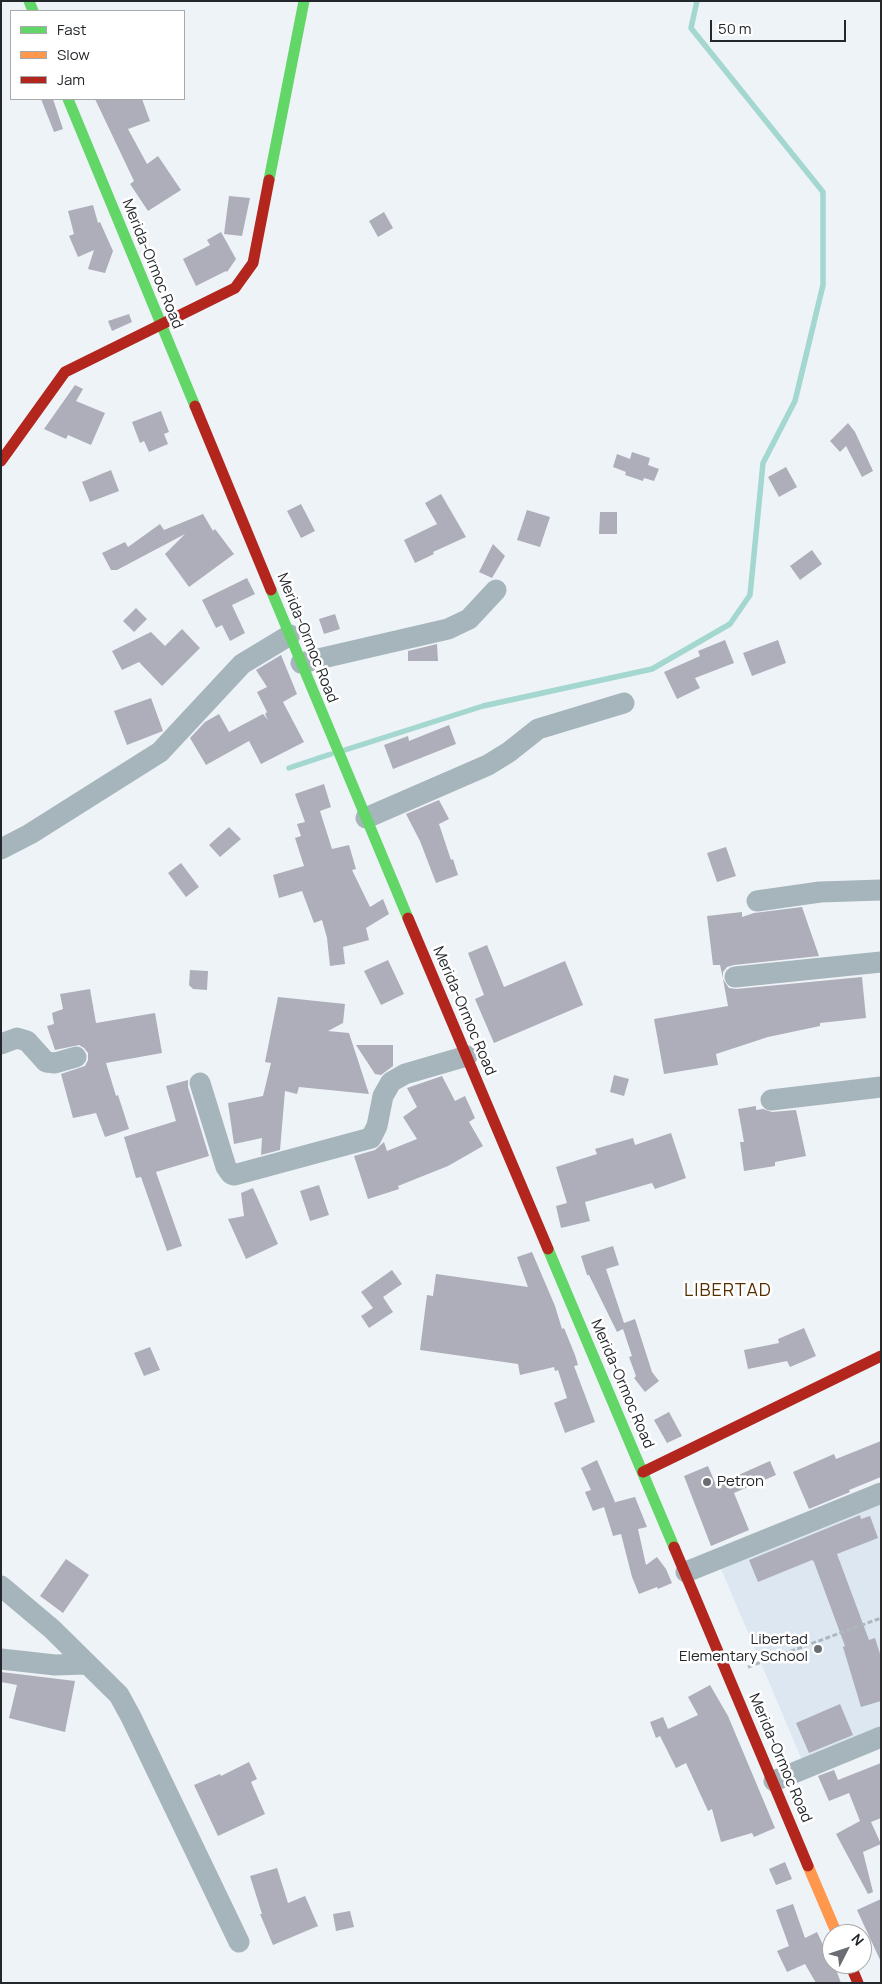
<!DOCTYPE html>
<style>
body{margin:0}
#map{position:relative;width:882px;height:1984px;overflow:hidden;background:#eef3f8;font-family:Manrope,sans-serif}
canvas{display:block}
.frame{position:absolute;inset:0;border:2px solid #23272b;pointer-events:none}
.legend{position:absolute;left:10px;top:10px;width:175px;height:90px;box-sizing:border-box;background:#fff;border:1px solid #a7a9aa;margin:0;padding:6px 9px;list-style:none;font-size:15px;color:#23272b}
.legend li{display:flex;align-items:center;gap:10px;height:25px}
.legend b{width:25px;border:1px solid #a7a9aa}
.north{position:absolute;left:822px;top:1924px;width:50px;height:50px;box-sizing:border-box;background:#fff;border:1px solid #a7a9aa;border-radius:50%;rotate:49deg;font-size:14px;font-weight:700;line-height:20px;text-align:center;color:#23272b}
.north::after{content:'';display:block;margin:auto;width:18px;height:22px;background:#6a6e73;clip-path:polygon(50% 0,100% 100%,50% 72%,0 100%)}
.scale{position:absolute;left:710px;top:20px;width:136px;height:22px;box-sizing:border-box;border:2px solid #23272b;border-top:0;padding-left:6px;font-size:15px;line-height:18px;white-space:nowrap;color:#23272b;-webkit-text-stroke:4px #fff;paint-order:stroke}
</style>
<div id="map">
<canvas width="882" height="1984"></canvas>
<div class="frame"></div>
<ul class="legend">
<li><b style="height:6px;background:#63d668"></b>Fast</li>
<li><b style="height:6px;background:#ff974d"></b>Slow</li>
<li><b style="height:6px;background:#b3261e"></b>Jam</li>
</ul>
<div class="north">N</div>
<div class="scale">50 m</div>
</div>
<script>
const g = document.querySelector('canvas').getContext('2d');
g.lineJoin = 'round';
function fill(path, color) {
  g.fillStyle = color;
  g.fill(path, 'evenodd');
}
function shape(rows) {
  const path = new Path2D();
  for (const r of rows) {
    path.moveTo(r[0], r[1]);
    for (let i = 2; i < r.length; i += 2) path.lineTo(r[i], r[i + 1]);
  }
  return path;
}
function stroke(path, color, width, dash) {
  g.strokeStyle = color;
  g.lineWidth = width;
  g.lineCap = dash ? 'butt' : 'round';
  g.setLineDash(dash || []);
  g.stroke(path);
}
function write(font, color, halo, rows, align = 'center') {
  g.font = font + ' Manrope,sans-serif';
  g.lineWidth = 5;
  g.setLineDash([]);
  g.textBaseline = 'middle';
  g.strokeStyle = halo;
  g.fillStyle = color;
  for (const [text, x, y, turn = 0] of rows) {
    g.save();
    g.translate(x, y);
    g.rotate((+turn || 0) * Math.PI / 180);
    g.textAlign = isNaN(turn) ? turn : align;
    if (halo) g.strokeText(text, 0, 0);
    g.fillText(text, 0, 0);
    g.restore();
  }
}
const built = shape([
 [881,1500,881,1733,804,1765,719,1564]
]);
const stream = shape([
 [345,750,483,706,652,669,730,624,750,595,763,463,795,401,823,285,823,192,691,28,697,1],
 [289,768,331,754]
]);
const building = shape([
 [41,99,53,99,63,129,54,132],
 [95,99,142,99,150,121,128,129,147,164,158,156,181,190,148,211,130,184,134,181],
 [229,196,250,198,242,236,224,234],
 [93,205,98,223,100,222,113,251,105,273,88,269,94,250,78,257,69,236,74,234,68,211],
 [384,212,393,228,378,237,369,221],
 [221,232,236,259,227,272,226,271,196,286,183,259,210,245,207,240],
 [129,314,132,322,112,331,108,321],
 [75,385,83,389,76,401,105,413,91,445,68,435,66,439,44,429],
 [161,411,169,432,164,434,168,444,149,452,144,441,140,443,132,422],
 [848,423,855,432,873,471,862,477,846,446,840,452,830,441],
 [632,452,650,458,648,465,659,469,654,481,644,478,643,481,625,475,626,472,613,467,617,454,630,459],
 [786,467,797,487,779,497,768,477],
 [111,470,119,491,90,502,82,482],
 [441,494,466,537,433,552,434,554,415,563,404,540,437,524,425,503],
 [301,504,315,531,301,538,287,511],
 [527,510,550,517,540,547,517,540],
 [600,512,617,512,617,534,599,534],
 [203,514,213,531,215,529,234,554,189,587,165,554,185,534,117,570,111,570,102,553,125,542,128,547,160,524,164,530],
 [493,544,505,556,492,578,479,572],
 [812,550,822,564,800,580,790,566],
 [247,578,255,594,232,605,245,633,230,641,222,625,216,628,202,600],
 [136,608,147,619,134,632,123,621],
 [335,614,340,629,324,634,319,619],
 [182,629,200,648,162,686,139,662,122,670,112,651,151,632,165,646],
 [725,640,734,663,695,678,700,688,677,699,664,672,700,656,698,651],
 [778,640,786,663,752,676,743,653],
 [437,644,438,661,408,661,408,651],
 [281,655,297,694,283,702,304,742,261,764,249,741,206,765,190,738,205,722,219,714,229,732,263,714,268,720,265,714,267,712,257,692,267,687,256,670],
 [151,698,163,731,127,745,114,711],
 [449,725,456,744,393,769,384,745,408,736,409,741],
 [324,784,331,807,320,811,332,849,349,845,356,869,352,870,370,907,383,899,389,914,366,928,369,940,343,947,345,964,330,966,327,938,322,920,314,923,302,891,279,898,273,875,304,866,295,838,301,836,297,824,305,822,295,794],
 [439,800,449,819,439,824,451,860,453,859,458,875,436,883,420,841,406,814],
 [229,827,241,839,220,857,209,845],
 [726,847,736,876,717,882,707,853],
 [181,863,199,887,186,897,168,873],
 [802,907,819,956,734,965,727,967,723,972,723,978,720,965,713,965,707,916,742,912,742,917,754,913],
 [487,945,504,987,565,961,583,1005,494,1043,475,999,484,995,468,953],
 [388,960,404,994,381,1005,364,971],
 [190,970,208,971,207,990,193,989,189,985],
 [862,977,866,1018,820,1023,820,1026,768,1037,716,1054,718,1065,664,1074,654,1019,728,1006,723,979,729,988,736,989],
 [90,989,96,1023,155,1013,162,1053,106,1063,116,1096,118,1095,129,1129,105,1137,96,1113,73,1118,61,1074,85,1066,88,1060,88,1053,84,1048,79,1045,55,1050,47,1026,54,1024,52,1013,63,1009,60,994],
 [278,997,345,1004,343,1023,328,1031,349,1033,369,1094,299,1087,297,1094,285,1091,280,1150,261,1155,262,1138,234,1144,228,1103,263,1096,271,1063,265,1062],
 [356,1045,393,1045,393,1066,381,1075,375,1074],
 [614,1075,629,1079,624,1096,610,1092],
 [442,1076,455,1101,465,1096,475,1118,469,1122,483,1146,448,1166,398,1186,399,1189,368,1199,354,1156,375,1150,384,1142,387,1151,417,1139,403,1117,417,1107,407,1088],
 [188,1080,188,1087,209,1156,156,1172,182,1246,167,1251,141,1177,136,1178,124,1137,176,1121,166,1086],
 [756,1106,756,1110,763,1109,772,1112,796,1110,806,1156,775,1162,775,1166,744,1171,740,1142,744,1142,738,1109],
 [671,1133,686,1178,655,1189,652,1183,585,1202,590,1221,561,1228,556,1206,567,1203,556,1167,597,1154,595,1149,633,1138,635,1145],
 [319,1185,329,1215,310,1221,300,1191],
 [253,1188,278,1244,246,1259,228,1219,244,1216,241,1193],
 [613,1246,619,1265,606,1269,624,1323,635,1319,652,1372,659,1381,645,1392,634,1378,636,1376,629,1357,632,1356,623,1329,617,1332,589,1275,587,1275,581,1256],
 [532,1252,555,1306,562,1329,564,1328,575,1355,578,1365,574,1366,595,1422,565,1433,554,1403,567,1398,558,1370,555,1371,554,1367,520,1375,518,1364,420,1350,427,1295,433,1296,436,1274,528,1287,517,1257],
 [392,1270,402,1284,383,1297,393,1312,369,1328,361,1316,373,1308,361,1292],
 [804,1328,816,1356,790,1367,787,1361,748,1369,744,1350,779,1343,778,1339],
 [150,1347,160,1370,144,1376,134,1353],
 [669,1412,682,1436,667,1443,654,1420],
 [881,1441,881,1477,849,1490,850,1492,809,1509,793,1472,834,1454,836,1459],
 [597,1460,615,1502,612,1503,635,1497,647,1527,638,1529,646,1565,657,1557,666,1569,672,1583,658,1589,657,1587,639,1594,632,1577,621,1534,613,1536,604,1507,593,1511,585,1492,591,1490,581,1468],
 [770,1461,776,1475,734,1493,749,1530,711,1546,684,1476,708,1466,716,1485],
 [860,1515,861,1519,870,1516,878,1538,837,1554,869,1640,875,1638,881,1657,881,1701,861,1707,843,1647,845,1646,814,1562,812,1560,758,1582,749,1560],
 [66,1559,89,1575,63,1613,40,1596],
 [1,1672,75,1681,65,1732,9,1718,17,1685,1,1682],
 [710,1685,728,1716,775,1828,754,1837,752,1833,721,1842,712,1809,708,1811,686,1763,676,1768,660,1736,656,1738,650,1722,663,1717,668,1729,698,1715,688,1697],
 [840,1704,853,1735,809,1753,796,1723],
 [249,1762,257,1779,251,1782,265,1814,218,1836,194,1785,220,1774,221,1776],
 [881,1763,881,1818,871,1822,881,1844,863,1852,873,1892,868,1894,836,1834,860,1821,849,1793,829,1801,818,1776,834,1770,838,1780],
 [785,1862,792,1879,776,1885,769,1869],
 [277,1868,288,1903,305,1896,318,1926,273,1945,260,1914,262,1914,250,1876],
 [881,1899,881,1962,857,1910],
 [793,1904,805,1938,817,1932,833,1966,835,1967,841,1983,816,1983,805,1964,787,1972,777,1951,789,1946,776,1910],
 [350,1911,354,1927,336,1931,333,1914]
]);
const path = shape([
 [748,1667,881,1618]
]);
const street = shape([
 [301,663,448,629,469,619,496,590],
 [366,818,488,765,509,752,538,729,624,703],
 [1,849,30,834,160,752,242,664,290,635],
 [757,901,820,892,881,890],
 [735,977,881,962],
 [1,1044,17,1038,27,1041,46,1062,55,1063,76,1057],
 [200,1083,226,1167,231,1174,234,1175,371,1138,377,1126,383,1096,391,1082,405,1074,467,1056],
 [771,1100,881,1087],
 [686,1572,881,1493],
 [1,1586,52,1629,119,1695,131,1717,239,1942],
 [1,1659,55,1665,86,1664],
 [774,1781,881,1737]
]);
const fast = shape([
 [29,1,33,11],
 [68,99,195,406],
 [269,180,304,1],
 [271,590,408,918],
 [548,1249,674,1547]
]);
const slow = shape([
 [808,1866,837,1934]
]);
const jam = shape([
 [195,406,271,590],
 [1,461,65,372,235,288,253,263,269,180],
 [408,918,548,1249],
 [643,1472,881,1356],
 [674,1547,808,1866],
 [850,1964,858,1983]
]);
const markers = [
 [707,1482,5,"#6a6e73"],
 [818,1649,5,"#6a6e73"]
];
const streetNames = [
 ["Merida-Ormoc Road",152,264,68],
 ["Merida-Ormoc Road",307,638,68],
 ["Merida-Ormoc Road",464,1011,67],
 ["Merida-Ormoc Road",622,1384,67],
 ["Merida-Ormoc Road",780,1758,67]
];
const poiNames = [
 ["Petron",717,1482],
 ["Libertad",808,1640,"right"],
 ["Elementary School",808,1657,"right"]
];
const quarterNames = [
 ["LIBERTAD",728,1291]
];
fill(built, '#dce7f2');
stroke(stream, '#a3d7cf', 5.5);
fill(building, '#adaeb9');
stroke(path, '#adb8bc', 3, [5, 2.5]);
stroke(street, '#a6b5bb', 21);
stroke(fast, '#63d668', 11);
stroke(slow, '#ff974d', 11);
stroke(jam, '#b3261e', 11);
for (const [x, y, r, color] of markers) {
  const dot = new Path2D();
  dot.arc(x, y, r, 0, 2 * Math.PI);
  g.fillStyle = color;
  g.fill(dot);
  stroke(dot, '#fff', 2);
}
write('15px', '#23272b', '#fff', streetNames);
write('15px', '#23272b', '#fff', poiNames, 'left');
g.letterSpacing = '1px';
write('18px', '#562f00', '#fff', quarterNames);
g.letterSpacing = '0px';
</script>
